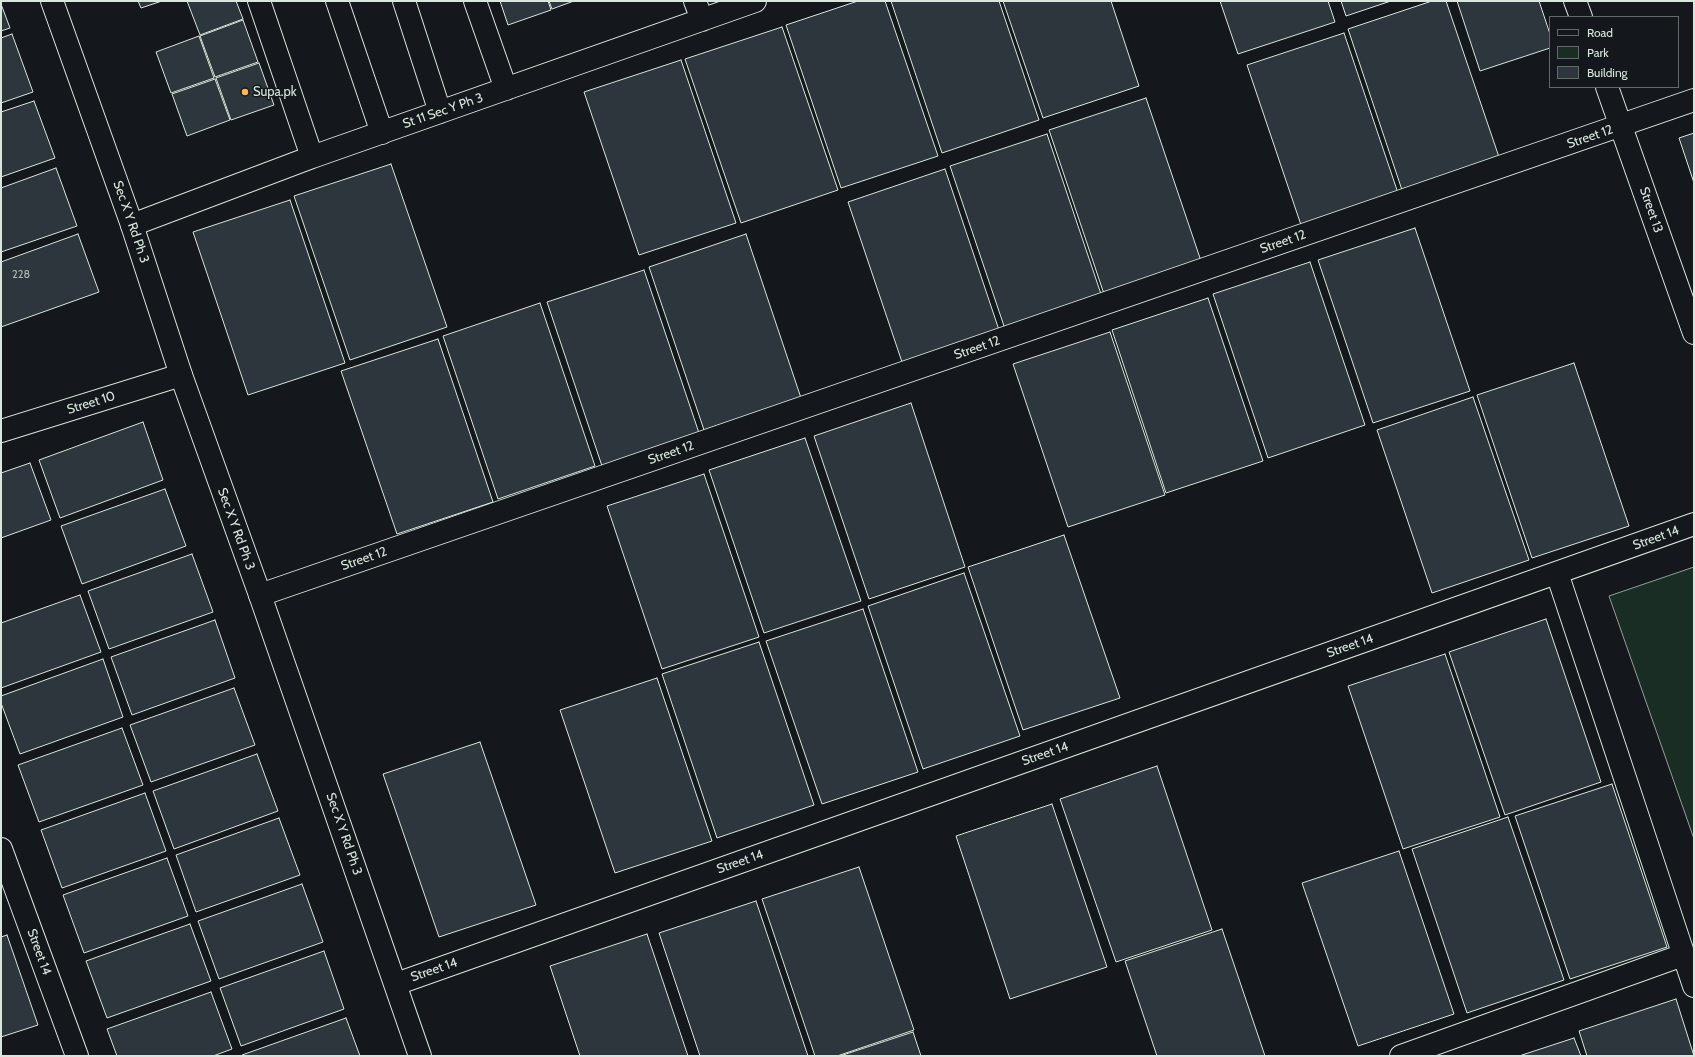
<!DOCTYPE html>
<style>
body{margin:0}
#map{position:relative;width:1695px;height:1057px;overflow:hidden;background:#14181c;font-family:Cabin,sans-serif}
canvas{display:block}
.frame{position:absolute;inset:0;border:2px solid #d8e6dc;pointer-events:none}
.legend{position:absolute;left:1549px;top:16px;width:130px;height:72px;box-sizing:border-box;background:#14181c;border:1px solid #626a69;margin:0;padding:5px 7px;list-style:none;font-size:12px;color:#d8e6dc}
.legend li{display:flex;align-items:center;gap:8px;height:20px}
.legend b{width:20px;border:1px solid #626a69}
</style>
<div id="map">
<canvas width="1695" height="1057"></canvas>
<div class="frame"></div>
<ul class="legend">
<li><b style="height:5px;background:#14181c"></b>Road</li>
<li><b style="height:11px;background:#1a2d24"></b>Park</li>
<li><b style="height:11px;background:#2c363c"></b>Building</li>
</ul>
</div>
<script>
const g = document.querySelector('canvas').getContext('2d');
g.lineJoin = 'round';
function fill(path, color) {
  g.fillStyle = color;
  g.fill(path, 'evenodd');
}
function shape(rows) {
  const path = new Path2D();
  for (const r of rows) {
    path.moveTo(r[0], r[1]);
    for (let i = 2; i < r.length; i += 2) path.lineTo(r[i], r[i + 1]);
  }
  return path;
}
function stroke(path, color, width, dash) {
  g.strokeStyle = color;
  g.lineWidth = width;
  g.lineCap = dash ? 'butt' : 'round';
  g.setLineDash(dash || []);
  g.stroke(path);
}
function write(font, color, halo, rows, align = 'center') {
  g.font = font + ' Cabin,sans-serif';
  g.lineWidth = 3;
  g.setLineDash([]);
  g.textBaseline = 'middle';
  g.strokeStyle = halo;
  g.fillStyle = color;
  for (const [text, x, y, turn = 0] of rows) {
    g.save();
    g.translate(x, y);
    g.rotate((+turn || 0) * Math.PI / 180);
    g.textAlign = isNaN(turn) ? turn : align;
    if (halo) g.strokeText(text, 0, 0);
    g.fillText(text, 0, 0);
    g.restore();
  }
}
const green = shape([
 [1694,567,1694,839,1609,596,1694,567]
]);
const building = shape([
 [138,1,162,1,141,8,138,1],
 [187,1,236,1,243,19,200,35,187,1],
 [500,1,548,1,551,10,508,25,500,1],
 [549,1,574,1,552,9,549,1],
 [858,1,885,1,938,156,841,188,786,25,858,1],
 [891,1,999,1,1039,120,942,153,891,1],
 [1003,1,1111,1,1139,86,1043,118,1003,1],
 [1220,1,1328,1,1335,22,1238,54,1220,1],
 [1341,1,1391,1,1346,16,1341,1],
 [1432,1,1446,1,1500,160,1403,193,1348,29,1432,1],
 [1457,1,1539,1,1550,34,1550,48,1480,71,1457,1],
 [1,4,10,28,1,31,1,4],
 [243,20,258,62,215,77,200,36,243,20],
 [782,27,838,190,741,223,685,59,782,27],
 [1344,33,1399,196,1302,228,1247,65,1344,33],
 [12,34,33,92,1,103,1,38,12,34],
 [199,36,214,78,171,93,156,52,199,36],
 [681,60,736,223,639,255,584,92,681,60],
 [259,63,274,105,231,120,216,78,259,63],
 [215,79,230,120,187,136,172,94,215,79],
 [1146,98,1201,261,1104,294,1049,130,1146,98],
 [34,101,55,158,1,177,1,112,34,101],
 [1694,133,1694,183,1679,138,1694,133],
 [1047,134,1102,297,1005,329,950,166,1047,134],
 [391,164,447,327,350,360,294,196,391,164],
 [56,168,77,226,1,252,1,188,56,168],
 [945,169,1000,333,903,365,848,202,945,169],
 [290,200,345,363,248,395,193,232,290,200],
 [1415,228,1470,391,1373,423,1318,260,1415,228],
 [78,234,99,292,1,327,1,262,78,234],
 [746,234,801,398,704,430,649,267,746,234],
 [1310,262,1365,425,1268,458,1213,294,1310,262],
 [644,270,699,433,602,466,547,302,644,270],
 [1208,298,1263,461,1166,493,1112,330,1208,298],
 [540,303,595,466,498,499,443,336,540,303],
 [1110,332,1165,495,1068,527,1013,364,1110,332],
 [438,339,493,502,397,534,341,371,438,339],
 [1574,363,1629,526,1532,558,1477,395,1574,363],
 [1473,397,1529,560,1432,593,1377,430,1473,397],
 [911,403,965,567,869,599,814,436,911,403],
 [143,422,163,480,60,518,39,460,143,422],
 [805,438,861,601,764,633,709,470,805,438],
 [30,463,51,520,1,538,1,473,30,463],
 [704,474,759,637,662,669,607,506,704,474],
 [165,489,186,546,82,584,61,526,165,489],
 [1064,535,1120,698,1023,730,968,567,1064,535],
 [192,554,213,612,109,649,88,591,192,554],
 [964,573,1020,736,923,769,868,606,964,573],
 [80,595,101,652,1,688,1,623,80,595],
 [863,609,918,772,822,804,766,641,863,609],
 [1546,619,1601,782,1505,815,1449,652,1546,619],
 [215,620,235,678,132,715,111,657,215,620],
 [759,642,814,805,717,838,662,674,759,642],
 [1445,654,1500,817,1403,849,1348,686,1445,654],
 [103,659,123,717,20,754,1,703,1,696,103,659],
 [657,678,712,841,615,873,560,710,657,678],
 [234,688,255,745,151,782,130,725,234,688],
 [122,728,143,785,39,822,18,765,122,728],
 [480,742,536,905,439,937,383,774,480,742],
 [257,754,278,811,174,849,153,791,257,754],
 [1157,766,1212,930,1116,962,1060,799,1157,766],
 [1612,784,1667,947,1570,979,1515,816,1612,784],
 [145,793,166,851,62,888,41,830,145,793],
 [1052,804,1107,967,1010,999,956,836,1052,804],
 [1508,817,1564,980,1467,1013,1412,849,1508,817],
 [279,818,300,875,196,912,176,855,279,818],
 [1399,851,1454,1014,1358,1046,1302,883,1399,851],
 [167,858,188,916,84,953,63,895,167,858],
 [859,867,914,1030,837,1056,815,1056,762,899,859,867],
 [302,884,323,942,219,979,198,921,302,884],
 [756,901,808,1056,700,1056,659,933,756,901],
 [190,924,211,981,107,1018,86,961,190,924],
 [1222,929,1265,1056,1157,1056,1125,961,1222,929],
 [647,934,688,1056,580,1056,550,966,647,934],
 [7,935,38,1025,1,1037,1,937,7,935],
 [324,951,344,1009,241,1046,220,988,324,951],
 [211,992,232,1049,213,1056,117,1056,107,1029,211,992],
 [1676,999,1694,1056,1587,1056,1579,1031,1676,999],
 [346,1018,360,1056,243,1056,242,1055,346,1018],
 [913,1032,921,1056,840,1056,913,1032],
 [1574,1038,1581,1056,1519,1056,1574,1038]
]);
const street = shape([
 [259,1,312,157],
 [337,1,382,133],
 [404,1,440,112],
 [475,1,506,89],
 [695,1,702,20],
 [1575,1,1581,17],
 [1607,87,1694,333],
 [132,225,312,157,755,1],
 [1,431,181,375],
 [1557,573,1694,986],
 [260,595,1694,100],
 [1,849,77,1056],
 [396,984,1694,524],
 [1401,1056,1683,955]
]);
const secondary = shape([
 [52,1,132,225,181,375,260,595,420,1056]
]);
const markers = [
 [245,92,4,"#ffb74d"]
];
const numberNames = [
 ["228",21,275]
];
const poiNames = [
 ["Supa.pk",253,92]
];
const streetNames = [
 ["St 11 Sec Y Ph 3",443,111,-19],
 ["Street 12",1590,137,-19],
 ["Street 13",1651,210,71],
 ["Sec X Y Rd Ph 3",131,222,71],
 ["Street 12",1283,242,-19],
 ["Street 12",977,348,-19],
 ["Street 10",91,403,-17],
 ["Street 12",671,453,-19],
 ["Sec X Y Rd Ph 3",236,529,70],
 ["Street 14",1656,538,-20],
 ["Street 12",364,559,-19],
 ["Street 14",1350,646,-19],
 ["Street 14",1045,754,-19],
 ["Sec X Y Rd Ph 3",344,834,71],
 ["Street 14",740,862,-19],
 ["Street 14",39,952,70],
 ["Street 14",434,970,-19]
];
fill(green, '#1a2d24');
stroke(green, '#939e99', 1);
fill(building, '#2c363c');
stroke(building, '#d8e6dc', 1);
stroke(street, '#d8e6dc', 24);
stroke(secondary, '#d8e6dc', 24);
stroke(street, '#14181c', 22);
stroke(secondary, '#14181c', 22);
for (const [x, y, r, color] of markers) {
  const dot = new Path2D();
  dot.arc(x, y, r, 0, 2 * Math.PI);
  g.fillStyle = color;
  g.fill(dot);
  stroke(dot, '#14181c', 1.5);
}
write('11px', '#adbab4', null, numberNames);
write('13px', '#d8e6dc', '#14181c', poiNames, 'left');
write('13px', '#d8e6dc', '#14181c', streetNames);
</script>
